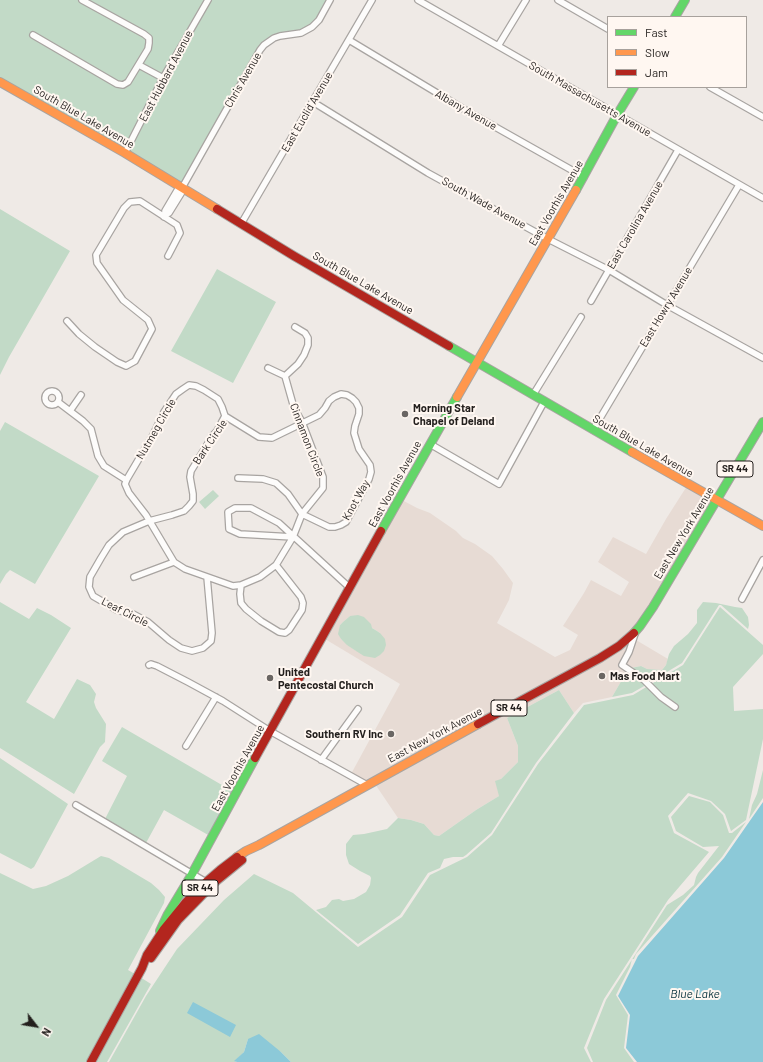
<!DOCTYPE html>
<style>
body{margin:0}
#map{position:relative;width:763px;height:1062px;overflow:hidden;background:#efeae6;font-family:Barlow,sans-serif}
canvas{display:block}
.legend{position:absolute;left:607px;top:16px;width:140px;height:72px;box-sizing:border-box;background:#fff7f1;border:1px solid #a7a19c;margin:0;padding:5px 7px;list-style:none;font-size:12px;color:#231f1d}
.legend li{display:flex;align-items:center;gap:8px;height:20px}
.legend b{width:20px;border:1px solid #a7a19c}
.north{position:absolute;left:16px;top:1006px;width:40px;height:40px;-webkit-text-stroke:3px #fff7f1;paint-order:stroke;rotate:121deg;font-size:11px;font-weight:700;line-height:16px;text-align:center;color:#231f1d}
.north::after{content:'';display:block;margin:auto;width:14px;height:18px;background:#231f1d;clip-path:polygon(50% 0,100% 100%,50% 72%,0 100%)}
</style>
<div id="map">
<canvas width="763" height="1062"></canvas>
<ul class="legend">
<li><b style="height:5px;background:#63d668"></b>Fast</li>
<li><b style="height:5px;background:#ff974d"></b>Slow</li>
<li><b style="height:5px;background:#b3261e"></b>Jam</li>
</ul>
<div class="north">N</div>
</div>
<script>
const g = document.querySelector('canvas').getContext('2d');
g.lineJoin = 'round';
function fill(path, color) {
  g.fillStyle = color;
  g.fill(path, 'evenodd');
}
function shape(rows) {
  const path = new Path2D();
  for (const r of rows) {
    if (r.length === 3) {
      path.moveTo(r[0] + r[2], r[1]);
      path.arc(r[0], r[1], r[2], 0, 2 * Math.PI);
      continue;
    }
    path.moveTo(r[0], r[1]);
    for (let i = 2; i < r.length; i += 2) path.lineTo(r[i], r[i + 1]);
  }
  return path;
}
function stroke(path, color, width, dash) {
  g.strokeStyle = color;
  g.lineWidth = width;
  g.lineCap = dash ? 'butt' : 'round';
  g.setLineDash(dash || []);
  g.stroke(path);
}
function write(font, color, halo, rows, align = 'center') {
  g.font = font + ' Barlow,sans-serif';
  g.lineWidth = 4;
  g.setLineDash([]);
  g.textBaseline = 'middle';
  g.strokeStyle = halo;
  g.fillStyle = color;
  for (const [text, x, y, turn = 0] of rows) {
    g.save();
    g.translate(x, y);
    g.rotate((+turn || 0) * Math.PI / 180);
    g.textAlign = isNaN(turn) ? turn : align;
    if (halo) g.strokeText(text, 0, 0);
    g.fillText(text, 0, 0);
    g.restore();
  }
}
const built = shape([
 [687,486,713,501,651,605,635,628,618,644,366,782,351,774,400,684,325,639,402,500,417,508,430,513,456,531,463,538,475,544,492,556,503,569,513,583,509,600,497,623,555,657,570,650,578,635,563,626,584,593,591,580,621,596,629,582,598,562,613,537,646,554,666,519],
 [350,616,372,628,377,631,380,633,356,651,341,639,340,625],
 [636,640,668,659,666,665,662,670,647,669,641,666,631,668,626,664,631,653],
 [630,641,626,651,619,665,627,671,612,697,583,703,574,713,559,690,507,718,518,746,518,762,501,779,499,796,476,810,439,836,434,835,424,824,411,820,398,818,375,784]
]);
const green = shape([
 [0,0,78,0,143,36,146,39,145,48,126,80,122,82,117,82,32,32,30,36,116,87,123,88,130,84,140,69,160,79,124,150,0,79],
 [87,0,205,0,162,75,142,64,150,50,152,43,151,38],
 [211,0,327,0,317,18,307,27,300,31,291,32,258,48,181,184,129,152,165,80],
 [0,209,70,251,9,357,0,375],
 [217,269,276,302,233,383,171,351],
 [5,422,99,476,35,584,10,570,6,574,0,584,0,431],
 [213,490,219,496,205,509,199,502],
 [0,602,29,619,37,608,51,615,71,628,26,702,54,719,77,679,90,685,96,694,94,702,96,708,106,724,105,742,100,747,74,794,0,748],
 [703,602,716,603,735,607,742,608,748,617,749,625,748,629,721,605,719,605,682,663,650,682,631,668,641,666,647,669,662,670,666,665,669,654,674,646,688,634,697,623,697,610],
 [720,607,763,645,763,654,733,687,734,711,763,709,763,739,746,820,731,831,725,814,711,801,688,793,668,816,674,833,709,852,668,900,604,999,584,1048,591,1062,291,1062,281,1052,248,1039,244,1052,235,1061,237,1062,109,1062,146,996,177,949,224,900,254,874,293,893,358,947,402,917,430,875,467,857,492,835,538,764,584,705,633,695,683,665],
 [358,615,364,617,371,624,372,628,377,631,380,633,385,639,386,645,384,651,380,655,375,658,364,656,356,651,347,645,341,639,338,634,340,625,343,622,350,616],
 [627,671,646,685,632,693,612,697],
 [559,690,574,713,536,763,491,833,466,855,463,857,453,857,444,859,440,868,428,873,400,915,358,944,316,910,326,907,332,900,339,899,343,901,354,899,366,892,370,885,371,878,370,876,360,871,349,864,346,855,346,844,353,835,364,834,387,829,398,818,411,820,424,824,434,835,439,836,476,810,499,796,495,781,501,779,518,762,518,746,507,718],
 [122,727,234,792,210,836,164,810,146,843,105,819,127,776,102,761],
 [0,758,68,804,34,867,31,869,0,853],
 [763,770,763,798,749,819,752,805,757,794],
 [689,796,710,802,723,815,729,833,732,833,746,822,722,857,636,954,634,959,632,959,630,967,616,995,628,1015,624,1048,634,1062,593,1062,587,1048,606,1000,667,905,683,895,694,885,696,877,698,873,719,846,703,847,676,831,671,817],
 [101,856,109,858,151,883,159,890,165,897,164,903,128,970,135,974,88,1062,0,1062,0,873,33,889,46,886,68,876],
 [140,977,151,984,107,1062,94,1062]
]);
const water = shape([
 [763,802,763,1062,637,1062,626,1048,630,1015,618,996,638,956,724,858],
 [193,1002,236,1025,230,1037,187,1013],
 [259,1034,281,1052,291,1062,237,1062,234,1061,244,1052,248,1039]
]);
const street = shape([
 [418,0,763,198],
 [558,0,608,29],
 [33,35,117,84,123,85,128,82,148,49,149,43,149,38,144,34,82,0],
 [349,40,467,111,584,177],
 [498,46,526,0],
 [139,65,163,78],
 [710,87,763,117],
 [313,102,428,173,548,239,609,270,667,305,763,358],
 [125,153,163,78,208,0],
 [165,215,165,211,178,189,181,189],
 [164,217,165,215,169,213,182,192,181,189,182,188,260,50,264,45,274,38,280,36,301,33,312,27,319,20,330,0],
 [241,224,372,0],
 [591,301,678,150],
 [67,321,79,334,95,347,117,362,126,366,135,361,152,329,148,320,123,300,97,263,96,255,124,208,130,202,140,201,177,225,180,233,168,256],
 [285,376,298,364,304,355,308,345,308,338,305,333,295,327],
 [52,398,7],
 [533,395,581,317],
 [58,402,83,421,91,429,98,456,104,466,126,480],
 [70,411,81,395],
 [225,416,222,407,218,399,204,390,196,386,189,385,183,389,176,394,164,412,153,435,127,479,125,484,129,493,146,515,174,562,185,569,233,586,241,585,260,577,276,565,293,537,302,514,323,488,323,477,302,422,294,408,285,376,268,368],
 [593,430,739,185],
 [430,444,499,484,544,402],
 [293,537,240,534,229,529,228,512,235,508,251,508,279,523,350,588],
 [134,577,174,562],
 [207,577,212,633,211,641,203,648,192,651,181,648,169,640,148,622,133,614,117,610,93,596,89,587,90,577,101,558,109,545,123,532,149,521,172,515,184,511,189,506,193,501,193,494,190,477,191,471,213,435,217,431,225,416,259,437,272,438,319,415,325,408,329,401,334,397,341,394,347,395,352,398,356,402,359,408,359,414,355,426,354,433,359,449,370,465,371,472,369,479,346,522,341,525,335,527,329,527,302,514,288,494,276,483,263,479,238,478],
 [241,585,240,594,241,603,246,609,261,621,279,632,285,633,289,630,302,610,303,603,301,597,276,565],
 [742,599,763,560],
 [635,634,629,652,622,665,644,680,661,697,675,707],
 [149,665,151,664,157,666,188,682,223,701,270,731,367,785],
 [186,746,216,697],
 [321,760,358,709],
 [76,805,206,882]
]);
const fast = shape([
 [675,17,685,0],
 [576,190,617,115,634,87],
 [449,346,632,452],
 [381,531,457,397],
 [634,633,640,626,653,607,763,422],
 [160,931,168,914,192,874,255,758]
]);
const slow = shape([
 [0,82,125,153,217,209],
 [457,397,576,190],
 [632,452,763,526],
 [237,857,246,851,259,845,478,724]
]);
const jam = shape([
 [217,209,294,256,449,346],
 [478,724,600,658,619,646,634,633],
 [255,758,381,531],
 [151,958,178,920,215,882,242,860],
 [91,1062,142,968,147,955,164,929,186,902,206,882,220,870,237,857]
]);
const markers = [
 [405,414,4,"#6a6663"],
 [602,676,4,"#6a6663"],
 [270,678,4,"#6a6663"],
 [391,734,4,"#6a6663"]
];
const shields = [
 [735,469,36],
 [509,708,36],
 [200,888,36]
];
const shieldNames = [
 ["SR 44",735,469],
 ["SR 44",509,708],
 ["SR 44",200,888]
];
const streetNames = [
 ["East Hubbard Avenue",166,76,-62],
 ["Chris Avenue",243,80,-60],
 ["South Massachusetts Avenue",590,99,30],
 ["Albany Avenue",466,110,30],
 ["East Euclid Avenue",307,112,-60],
 ["South Blue Lake Avenue",84,117,30],
 ["South Wade Avenue",484,203,29],
 ["East Voorhis Avenue",556,203,-60],
 ["East Carolina Avenue",635,225,-60],
 ["South Blue Lake Avenue",363,283,30],
 ["East Howry Avenue",666,307,-59],
 ["Nutmeg Circle",156,429,-60],
 ["Cinnamon Circle",307,440,69],
 ["Bark Circle",210,442,-56],
 ["South Blue Lake Avenue",643,446,30],
 ["East Voorhis Avenue",395,484,-61],
 ["Knot Way",356,500,-61],
 ["East New York Avenue",684,533,-59],
 ["Leaf Circle",125,612,27],
 ["East New York Avenue",435,735,-28],
 ["East Voorhis Avenue",238,768,-61]
];
const poiNames = [
 ["Morning Star",413,408],
 ["Chapel of Deland",413,421],
 ["United",278,672],
 ["Pentecostal Church",278,685],
 ["Mas Food Mart",610,676],
 ["Southern RV Inc",383,734,"right"]
];
const waterNames = [
 ["Blue Lake",695,994]
];
fill(built, '#e7dbd4');
fill(green, '#c2dac7');
fill(water, '#8cc9d8');
stroke(street, '#a8a4a1', 8);
stroke(fast, '#a8a4a1', 10);
stroke(slow, '#a8a4a1', 10);
stroke(jam, '#a8a4a1', 10);
stroke(street, '#fdfcfb', 5.5);
stroke(fast, '#63d668', 8);
stroke(slow, '#ff974d', 8);
stroke(jam, '#b3261e', 8);
for (const [x, y, r, color] of markers) {
  const dot = new Path2D();
  dot.arc(x, y, r, 0, 2 * Math.PI);
  g.fillStyle = color;
  g.fill(dot);
  stroke(dot, '#fff7f1', 1.5);
}
for (const [x, y, w] of shields) {
  const box = new Path2D();
  box.roundRect(x - w / 2, y - 8, w, 16, 3);
  g.fillStyle = '#fff7f1';
  g.fill(box);
  stroke(box, '#231f1d', 1);
}
write('bold 10px', '#231f1d', null, shieldNames);
write('11px', '#231f1d', '#fff7f1', streetNames);
write('bold 11px', '#231f1d', '#fff7f1', poiNames, 'left');
write('italic 12px', '#04303a', '#fff7f1', waterNames);
</script>
